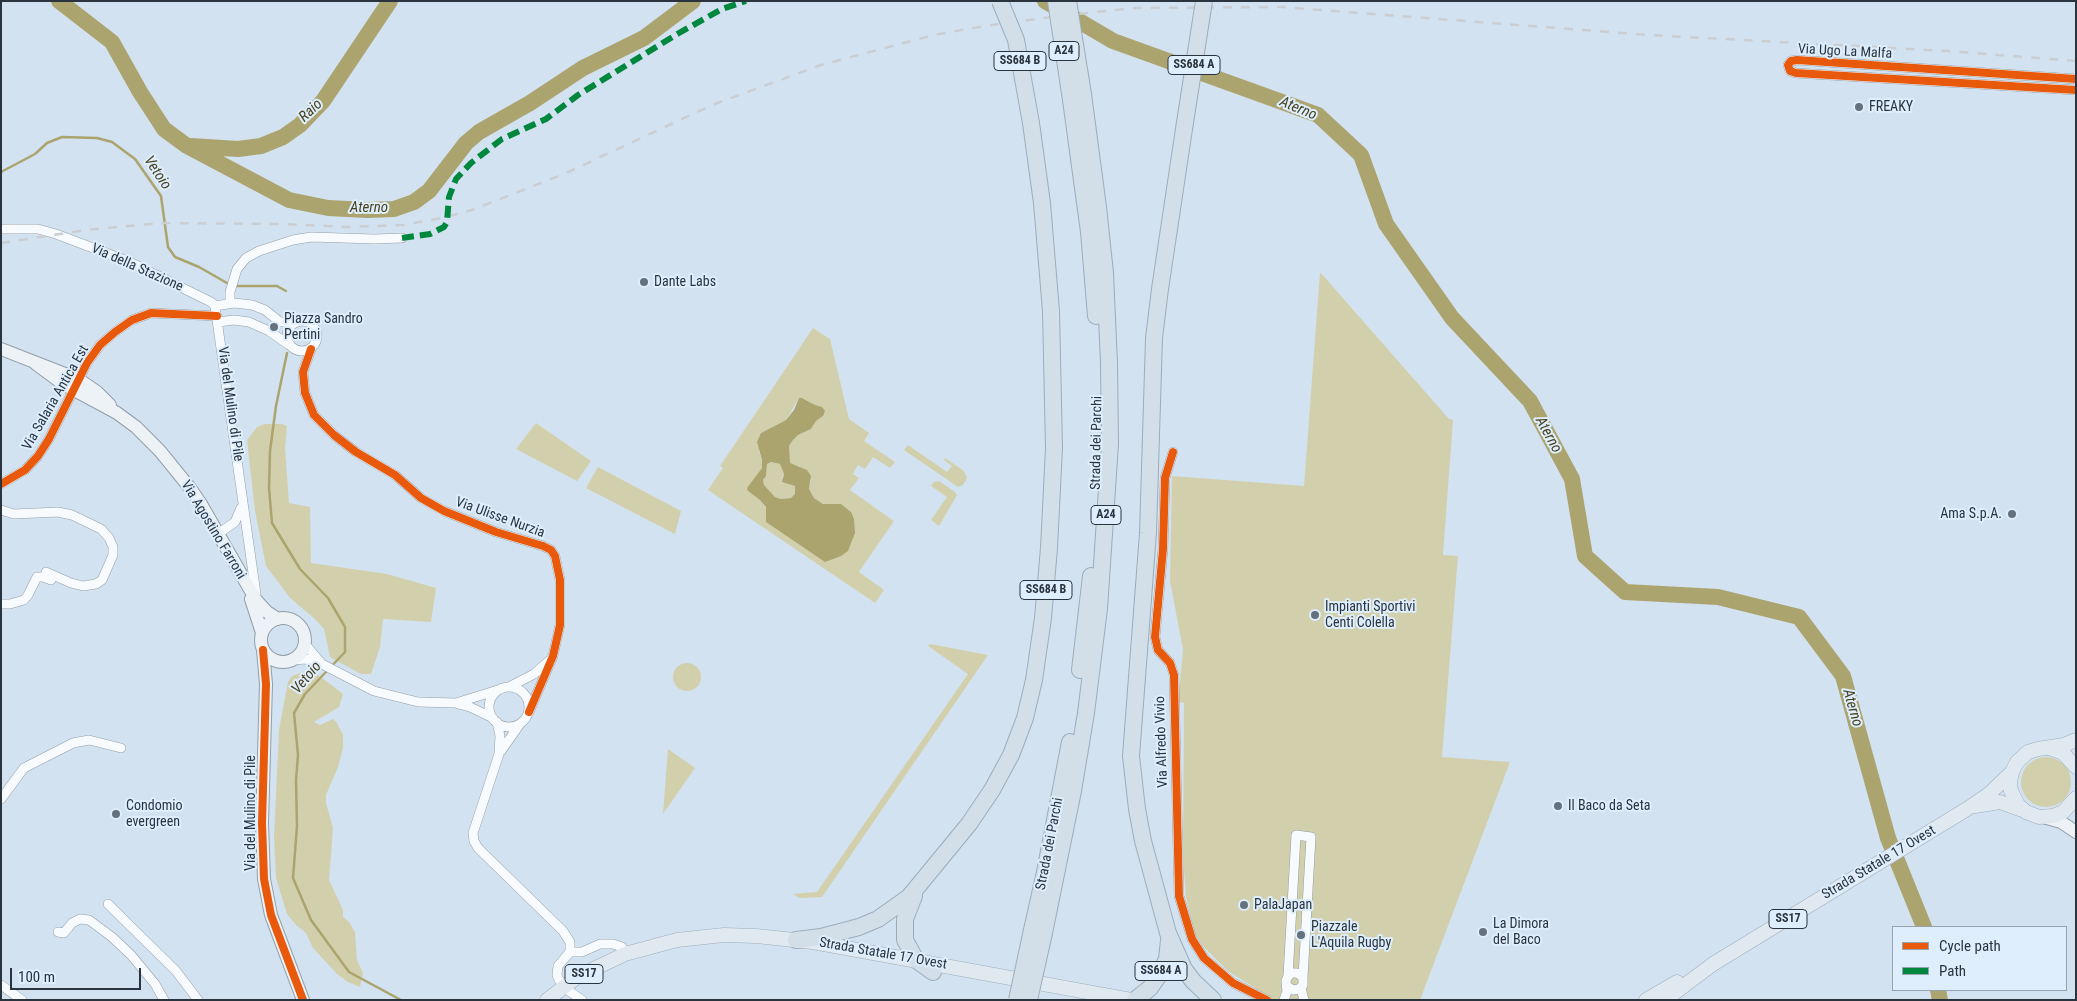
<!DOCTYPE html>
<style>
body{margin:0}
#map{position:relative;width:2077px;height:1001px;overflow:hidden;background:#d3e2f0;font-family:"Roboto Condensed",sans-serif}
canvas{display:block}
.frame{position:absolute;inset:0;border:2px solid #2a343e;pointer-events:none}
.legend{position:absolute;left:1892px;top:926px;width:175px;height:65px;box-sizing:border-box;background:#deeefd;border:1px solid #96a4b1;margin:0;padding:6px 9px;list-style:none;font-size:15px;color:#2a343e}
.legend li{display:flex;align-items:center;gap:10px;height:25px}
.legend b{width:25px;border:1px solid #96a4b1}
.scale{position:absolute;left:10px;top:968px;width:131px;height:22px;box-sizing:border-box;border:2px solid #2a343e;border-top:0;padding-left:6px;font-size:15px;line-height:18px;white-space:nowrap;color:#2a343e;-webkit-text-stroke:4px #deeefd;paint-order:stroke}
</style>
<div id="map">
<canvas width="2077" height="1001"></canvas>
<div class="frame"></div>
<ul class="legend">
<li><b style="height:6px;background:#e8590c"></b>Cycle path</li>
<li><b style="height:6px;background:#00873e"></b>Path</li>
</ul>
<div class="scale">100 m</div>
</div>
<script>
const g = document.querySelector('canvas').getContext('2d');
g.lineJoin = 'round';
function fill(path, color) {
  g.fillStyle = color;
  g.fill(path, 'evenodd');
}
function shape(rows) {
  const path = new Path2D();
  for (const r of rows) {
    if (r.length === 3) {
      path.moveTo(r[0] + r[2], r[1]);
      path.arc(r[0], r[1], r[2], 0, 2 * Math.PI);
      continue;
    }
    path.moveTo(r[0], r[1]);
    for (let i = 2; i < r.length; i += 2) path.lineTo(r[i], r[i + 1]);
  }
  return path;
}
function stroke(path, color, width, dash) {
  g.strokeStyle = color;
  g.lineWidth = width;
  g.lineCap = dash ? 'butt' : 'round';
  g.setLineDash(dash || []);
  g.stroke(path);
}
function write(font, color, halo, rows, align = 'center') {
  g.font = font + ' "Roboto Condensed",sans-serif';
  g.lineWidth = 4;
  g.setLineDash([]);
  g.textBaseline = 'middle';
  g.strokeStyle = halo;
  g.fillStyle = color;
  for (const [text, x, y, turn = 0] of rows) {
    g.save();
    g.translate(x, y);
    g.rotate((+turn || 0) * Math.PI / 180);
    g.textAlign = isNaN(turn) ? turn : align;
    if (halo) g.strokeText(text, 0, 0);
    g.fillText(text, 0, 0);
    g.restore();
  }
}
const green = shape([
 [1320,272,1449,419,1453,420,1443,555,1458,556,1442,757,1510,762,1420,1000,1274,1000,1228,971,1204,947,1195,934,1186,897,1183,854,1184,703,1178,702,1183,650,1170,581,1172,476,1304,486],
 [813,328,830,339,849,419,869,433,864,441,895,462,890,468,873,457,865,469,858,465,853,474,859,478,850,490,894,521,859,572,884,590,875,603,708,490,723,468,720,466],
 [799,398,802,398,810,402,823,416,816,421,811,429,798,435,793,440,789,446,789,459,790,463,793,466,799,466,811,480,809,489,814,498,823,504,827,504,841,556,766,522,766,507,760,500,748,491,762,468,762,460,759,452,761,433,786,420],
 [536,423,591,461,577,481,516,449],
 [264,424,282,424,287,426,285,449,289,503,310,507,311,563,387,574,436,588,431,622,383,619,380,647,371,674,361,674,330,657,324,629,315,619,290,598,266,566,255,511,247,440,257,427],
 [908,445,947,472,952,466,944,460,945,458,964,471,967,478,963,485,958,487,904,450],
 [771,462,780,464,784,474,782,478,795,486,795,494,791,498,780,499,775,497,764,485,763,480,766,476,767,464],
 [598,467,681,511,675,534,586,488],
 [939,481,955,492,957,495,939,526,931,520,947,497,931,486,934,482],
 [930,644,988,655,822,897,800,898,793,894,817,892,968,674,928,646],
 [687,677,14],
 [305,671,317,674,343,694,339,707,314,722,320,725,333,719,337,723,343,735,343,748,338,767,326,795,326,803,333,828,329,880,343,910,343,917,349,922,355,932,357,960,363,973,360,987,348,982,337,974,313,948,306,933,296,925,287,914,276,878,274,837,279,730,288,682,292,676],
 [668,749,695,768,663,814],
 [2046,782,25]
]);
const water = shape([
 [799,398,802,398,815,405,822,407,825,411,823,416,816,421,811,429,798,435,793,440,789,446,790,463,807,470,811,476,809,489,814,498,823,504,841,504,851,512,854,519,855,533,848,551,841,556,825,562,766,522,766,507,760,500,748,491,747,488,762,468,762,460,757,442,761,433,786,420,794,410],
 [771,462,780,464,784,474,782,482,795,486,795,494,791,498,781,499,775,497,764,485,763,480,766,476,767,464]
]);
const stream = shape([
 [1,172,35,154,47,143,62,137,97,138,112,142,135,159,161,196,168,247,175,257,199,267,227,283,236,286,277,286,286,291],
 [287,353,276,406,270,451,269,488,272,523,300,569,328,598,345,627,345,652,305,694,294,713,298,755,296,780,297,826,293,878,311,920,349,972,401,1000]
]);
const river = shape([
 [59,1,112,42,140,92,164,129,187,146,289,200,328,208,368,210,394,209,414,202,429,191,466,143,479,132,530,103,583,68,644,38,693,1],
 [1045,1,1113,41,1318,115,1361,155,1386,224,1452,318,1530,401,1572,479,1585,556,1625,592,1718,597,1799,617,1843,676,1888,838,1924,927],
 [191,146,238,149,261,146,283,137,300,125,323,101,390,1],
 [1938,990,1940,1000]
]);
const street = shape([
 [2076,79,1797,60,1791,61,1788,65,1790,71,1796,73,2076,90],
 [1,229,38,229,56,234,130,262,211,302,215,306],
 [230,303,230,292,237,269,246,258,259,251,293,240,311,237,374,239,402,238],
 [215,306,256,594],
 [215,306,234,303,252,305,265,310,280,322,296,322],
 [302,336,15],
 [218,322,234,320,249,322,269,331,289,345],
 [311,349,303,372,305,393,314,415,334,435,356,452,395,475,421,498,444,511,496,532,543,546,551,550,555,556,560,580,560,625,553,656,529,712],
 [1173,452,1165,478,1163,549,1155,637,1158,650,1170,663,1174,675,1179,896,1192,939,1204,958,1233,983,1267,1000],
 [1,484,25,470,38,456,49,439,87,363,100,345,115,332,132,320,151,313,217,316],
 [1,510,14,514,58,512,72,515,101,529,109,538,113,547,113,555,102,580,96,584,83,586,71,583,46,572],
 [219,533,235,522,241,508],
 [1,604,10,604,24,600,28,595,37,577,43,577,51,580],
 [305,644,320,662],
 [294,660,305,659,318,662,374,691,418,702,456,703,498,690],
 [509,687,534,674,550,660],
 [509,707,20],
 [458,704,470,707,493,718],
 [497,722,500,736,499,754,473,833,474,841,478,848,563,931,570,942,570,952,558,966,557,975,559,980,569,991,582,1000],
 [501,751,520,724],
 [1,799,24,768,73,743,89,740,121,748],
 [108,904,176,971,198,1000],
 [58,932,64,933,72,923,80,919,89,920,112,937,131,955,155,984,164,1000],
 [570,952,582,952,600,944,613,944,622,947,625,954],
 [1288,976,1296,835,1311,837,1303,977],
 [1,985,22,1000],
 [1301,988,1304,1000],
 [1284,1000,1287,991,1286,981,1288,976,1292,973,1297,973,1303,977,1303,985,1299,989,1293,990,1287,986]
]);
const secondary = shape([
 [1,349,78,379,97,392,110,405],
 [36,364,63,384,117,413,136,427,160,451,190,488,201,504,256,600,267,612,278,619],
 [251,599,262,633],
 [283,640,22],
 [263,650,266,684,262,823,264,879,271,915,303,1000],
 [2043,817,2061,822,2076,832]
]);
const primary = shape([
 [2076,740,2064,745,2038,749,2028,752,2017,762,2012,772,2010,781,2011,791,2018,805,2026,812,2039,817,2053,816,2063,812,2076,798],
 [2049,748,2063,753,2076,767],
 [1975,806,2000,802,2022,810],
 [547,1000,577,977,625,954,677,940,724,935,756,936,813,942,1131,1000],
 [1646,1000,1677,982],
 [1665,1000,1713,964,1967,809,1989,794,2012,772]
]);
const highway = shape([
 [1071,100,1089,232,1096,316],
 [1184,129,1160,289,1154,338,1148,533,1131,756,1137,809,1143,841,1168,933,1184,969,1193,981,1213,1000],
 [1080,670,1091,576],
 [914,896,905,919,905,940,916,960,933,972],
 [1032,930,1045,872,1070,742],
 [1044,933,1073,791,1086,713,1099,609,1110,444,1109,363,1105,273,1098,207,1083,94],
 [796,940,821,937,859,927,878,919,909,897,969,824,992,790,1011,755,1025,718,1034,680,1043,618,1049,548,1054,448,1051,311,1042,203,1031,123],
 [1135,1000,1150,988,1159,975,1167,959,1169,940]
]);
const rail = shape([
 [1,243,86,230,160,223,282,224,349,227,403,225,442,218,472,210,564,174,712,105,821,65,934,35,985,26,1059,16,1135,8,1281,7,1649,35,1948,51,2076,61]
]);
const highwayBridge = shape([
 [1000,1,1016,40,1031,123],
 [1056,1,1071,100],
 [1068,1,1083,94],
 [1184,129,1204,1],
 [1017,1000,1032,930],
 [1029,1000,1044,933]
]);
const quiet = shape([
 [402,238,430,234,444,227,447,222,449,197,456,179,471,163,502,139,546,119,578,95,679,33,722,9,746,1]
]);
const cycleway = shape([
 [2076,79,1797,60,1791,61,1788,65,1790,71,1796,73,2076,90],
 [311,349,303,372,305,393,314,415,334,435,356,452,395,475,421,498,444,511,496,532,543,546,551,550,555,556,560,580,560,625,553,656,529,712],
 [1173,452,1165,478,1163,549,1155,637,1158,650,1170,663,1174,675,1179,896,1192,939,1204,958,1233,983,1267,1000],
 [1,484,25,470,38,456,49,439,87,363,100,345,115,332,132,320,151,313,217,316],
 [263,650,266,684,262,823,264,879,271,915,303,1000]
]);
const markers = [
 [1859,107,5,"#65717c"],
 [644,282,5,"#65717c"],
 [274,327,5,"#65717c"],
 [2012,514,5,"#65717c"],
 [1315,615,5,"#65717c"],
 [1558,806,5,"#65717c"],
 [116,814,5,"#65717c"],
 [1244,905,5,"#65717c"],
 [1483,932,5,"#65717c"],
 [1301,935,5,"#65717c"]
];
const shields = [
 [1064,51,30],
 [1020,61,52],
 [1194,65,52],
 [1106,515,30],
 [1046,590,52],
 [1788,919,38],
 [1161,971,52],
 [584,974,38]
];
const shieldNames = [
 ["A24",1064,51],
 ["SS684 B",1020,61],
 ["SS684 A",1194,65],
 ["A24",1106,515],
 ["SS684 B",1046,590],
 ["SS17",1788,919],
 ["SS684 A",1161,971],
 ["SS17",584,974]
];
const streetNames = [
 ["Via Ugo La Malfa",1845,52,3],
 ["Via della Stazione",137,268,24],
 ["Via Salaria Antica Est",56,398,-60],
 ["Via del Mulino di Pile",230,404,82],
 ["Strada dei Parchi",1097,443,-89],
 ["Via Ulisse Nurzia",500,518,20],
 ["Via Agostino Farroni",213,530,59],
 ["Via Alfredo Vivio",1162,742,-92],
 ["Via del Mulino di Pile",251,813,-90],
 ["Strada dei Parchi",1050,844,-79],
 ["Strada Statale 17 Ovest",1879,863,-31],
 ["Strada Statale 17 Ovest",883,954,10]
];
const poiNames = [
 ["FREAKY",1869,107],
 ["Dante Labs",654,282],
 ["Piazza Sandro",284,319],
 ["Pertini",284,335],
 ["Ama S.p.A.",2002,514,"right"],
 ["Impianti Sportivi",1325,607],
 ["Centi Colella",1325,623],
 ["Condomio",126,806],
 ["evergreen",126,822],
 ["Il Baco da Seta",1568,806],
 ["PalaJapan",1254,905],
 ["La Dimora",1493,924],
 ["del Baco",1493,940],
 ["Piazzale",1311,927],
 ["L'Aquila Rugby",1311,943]
];
const waterNames = [
 ["Aterno",1298,109,23],
 ["Raio",311,111,-43],
 ["Vetoio",157,173,57],
 ["Aterno",369,208],
 ["Aterno",1548,435,61],
 ["Vetoio",307,678,-50],
 ["Aterno",1852,708,74]
];
fill(green, '#d2d0ac');
fill(water, '#aca46f');
stroke(stream, '#aca46f', 2.5);
stroke(river, '#aca46f', 16);
stroke(street, '#939ea8', 10);
stroke(secondary, '#939ea8', 14);
stroke(primary, '#9badbc', 15);
stroke(highway, '#9badbc', 18);
stroke(street, '#f8fbfd', 9);
stroke(secondary, '#edf2f6', 12);
stroke(primary, '#e1e9f0', 14);
stroke(highway, '#d2dee8', 16);
stroke(rail, '#caced2', 2.5, [9, 9]);
stroke(highwayBridge, '#9badbc', 18, []);
stroke(highwayBridge, '#d2dee8', 16);
stroke(quiet, '#00873e', 6, [12, 6]);
stroke(cycleway, '#e8590c', 8);
for (const [x, y, r, color] of markers) {
  const dot = new Path2D();
  dot.arc(x, y, r, 0, 2 * Math.PI);
  g.fillStyle = color;
  g.fill(dot);
  stroke(dot, '#deeefd', 2);
}
for (const [x, y, w] of shields) {
  const box = new Path2D();
  box.roundRect(x - w / 2, y - 9.5, w, 19, 4);
  g.fillStyle = '#deeefd';
  g.fill(box);
  stroke(box, '#2a343e', 1);
}
write('bold 12px', '#2a343e', null, shieldNames);
write('14px', '#2a343e', '#deeefd', streetNames);
write('14px', '#2a343e', '#deeefd', poiNames, 'left');
write('italic 15px', '#49421f', '#deeefd', waterNames);
</script>
